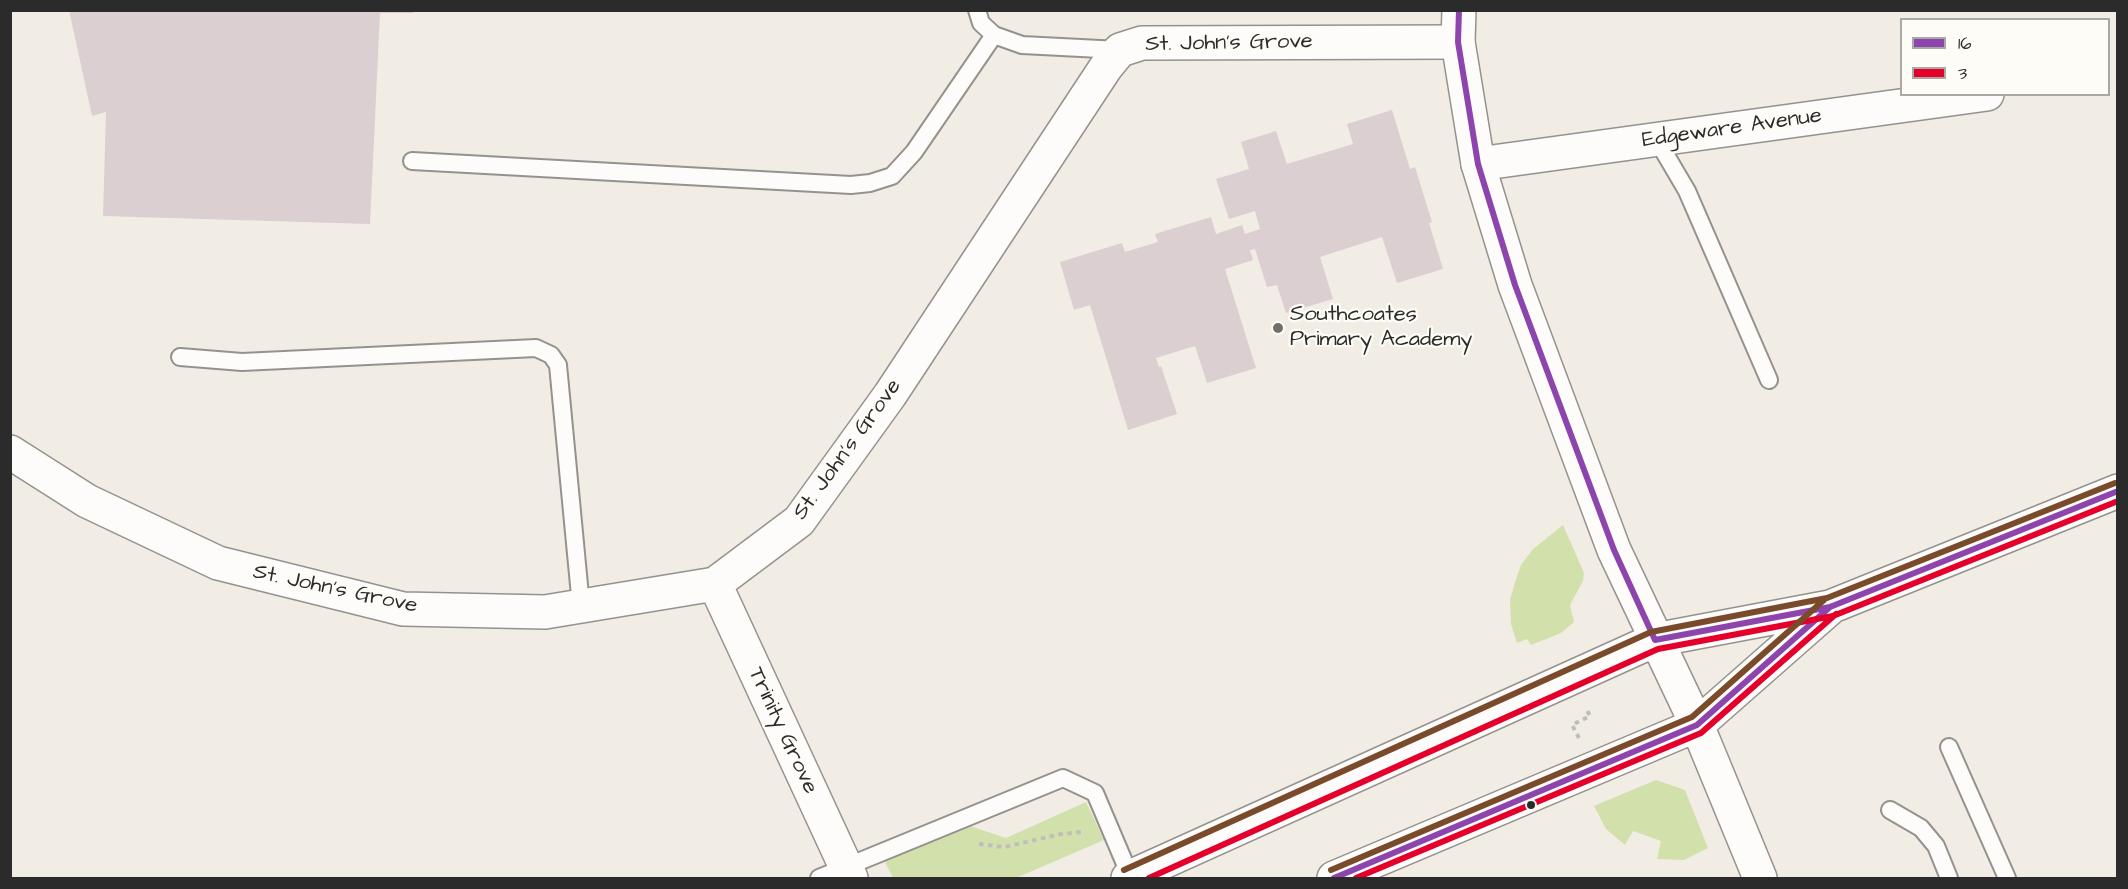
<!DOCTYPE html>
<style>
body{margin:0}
#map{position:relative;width:2128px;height:889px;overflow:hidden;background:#f2ede4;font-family:"Architects Daughter",sans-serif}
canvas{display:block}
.frame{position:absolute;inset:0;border:12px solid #2b2b2b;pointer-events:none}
.legend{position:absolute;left:1900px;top:18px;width:210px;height:78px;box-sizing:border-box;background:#fdfcf7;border:2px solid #a9a8a5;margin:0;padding:8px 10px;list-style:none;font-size:18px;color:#2b2b2b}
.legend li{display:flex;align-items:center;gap:12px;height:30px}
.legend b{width:30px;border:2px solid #a9a8a5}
</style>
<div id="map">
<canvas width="2128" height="889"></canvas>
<div class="frame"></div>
<ul class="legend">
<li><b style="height:8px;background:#8e44ad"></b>16</li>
<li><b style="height:8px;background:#e4002b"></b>3</li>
</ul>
</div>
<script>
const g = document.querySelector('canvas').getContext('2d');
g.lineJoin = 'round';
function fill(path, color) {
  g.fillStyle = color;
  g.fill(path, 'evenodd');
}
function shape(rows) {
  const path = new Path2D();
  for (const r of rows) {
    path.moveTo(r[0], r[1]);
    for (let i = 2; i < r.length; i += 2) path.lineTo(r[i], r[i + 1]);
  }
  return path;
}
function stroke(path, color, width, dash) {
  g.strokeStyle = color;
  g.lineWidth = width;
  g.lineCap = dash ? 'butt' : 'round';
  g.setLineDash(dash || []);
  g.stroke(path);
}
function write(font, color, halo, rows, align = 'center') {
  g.font = font + ' "Architects Daughter",sans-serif';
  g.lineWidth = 4.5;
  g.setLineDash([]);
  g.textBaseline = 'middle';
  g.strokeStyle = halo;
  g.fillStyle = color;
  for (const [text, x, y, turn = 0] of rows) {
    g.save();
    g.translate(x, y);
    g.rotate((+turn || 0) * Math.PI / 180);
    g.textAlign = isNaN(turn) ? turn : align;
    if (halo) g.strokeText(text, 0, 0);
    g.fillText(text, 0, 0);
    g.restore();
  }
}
const green = shape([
 [1563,525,1584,573,1583,581,1570,605,1574,622,1561,633,1531,645,1527,639,1517,643,1511,624,1510,600,1515,582,1521,565,1533,549],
 [1656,780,1685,790,1708,848,1684,860,1657,859,1661,841,1633,831,1625,845,1606,829,1594,806],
 [1086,802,1104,840,1016,878,893,878,884,860,967,825,1006,838]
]);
const building = shape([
 [69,10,413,10,413,13,380,13,370,224,103,216,106,112,92,116],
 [1392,110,1410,169,1415,167,1432,222,1429,223,1443,269,1397,283,1382,237,1320,257,1333,299,1286,313,1277,285,1267,287,1255,249,1250,250,1253,260,1225,269,1256,368,1207,383,1195,346,1156,358,1159,367,1161,366,1177,414,1128,430,1090,305,1074,310,1060,262,1122,243,1125,252,1158,242,1155,234,1211,217,1216,234,1242,225,1245,234,1260,229,1255,211,1229,219,1216,179,1249,169,1241,142,1276,131,1287,164,1353,144,1347,124]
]);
const path = shape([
 [1579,738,1572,725,1590,716,1586,708],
 [979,844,1004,847,1061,834,1083,832]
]);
const lane = shape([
 [977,10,981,23,994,35,1022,45,1120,50],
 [1657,140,1687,191,1769,380],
 [412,161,851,185,870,183,892,176,914,152,994,35],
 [180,357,242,362,536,348,551,355,558,365,581,606],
 [1949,747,2007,878],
 [1890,810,1921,828,1936,846,1949,878],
 [819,878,1063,778,1095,793,1131,878]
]);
const street = shape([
 [1478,164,1987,94],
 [10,452,87,501,218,563,403,609,545,612,715,584,799,521,890,395,1106,67,1120,50,1142,43,1458,42],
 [715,584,851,878],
 [1697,725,1760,878]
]);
const secondary = shape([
 [1459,10,1458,42,1478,164,1515,285,1614,550,1697,725],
 [1128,878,1655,640,1830,607,2118,491],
 [1334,878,1697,725,1830,608]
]);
const bus1 = shape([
 [1459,10,1458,42,1478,164,1515,285,1614,550,1655,640,1830,607,2118,491],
 [1334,878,1697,725,1830,607]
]);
const bus2 = shape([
 [1149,878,1658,649,1833,616,2118,501],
 [1356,878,1701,733,1836,614]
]);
const bus3 = shape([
 [1124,870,1651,632,1827,598,2115,483],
 [1331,870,1692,717,1824,600]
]);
const markers = [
 [1278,328,6,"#716f6c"],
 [1531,805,5,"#2b2b2b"]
];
const streetNames = [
 ["St. John's Grove",1229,44,-1],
 ["Edgeware Avenue",1732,129,-8],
 ["St. John's Grove",848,450,-54],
 ["St. John's Grove",335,590,12],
 ["Trinity Grove",782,731,65]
];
const poiNames = [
 ["Southcoates",1290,315],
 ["Primary Academy",1290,340]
];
fill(green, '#d2e0ab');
fill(building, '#dbcfd1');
stroke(lane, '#95928e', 20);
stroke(street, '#95928e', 36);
stroke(secondary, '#95928e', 36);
stroke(path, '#bfbebd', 4, [4.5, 4.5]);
stroke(lane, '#fdfcfb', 16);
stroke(street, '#fdfcfb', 33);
stroke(secondary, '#fdfcfb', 33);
stroke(bus1, '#8e44ad', 6);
stroke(bus2, '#e4002b', 6);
stroke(bus3, '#7a4b2a', 6);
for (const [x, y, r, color] of markers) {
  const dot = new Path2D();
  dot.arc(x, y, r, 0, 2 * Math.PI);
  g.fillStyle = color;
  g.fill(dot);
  stroke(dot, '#fdfcf7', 2);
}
write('22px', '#2b2b2b', '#fdfcf7', streetNames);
write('22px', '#2b2b2b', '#fdfcf7', poiNames, 'left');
</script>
